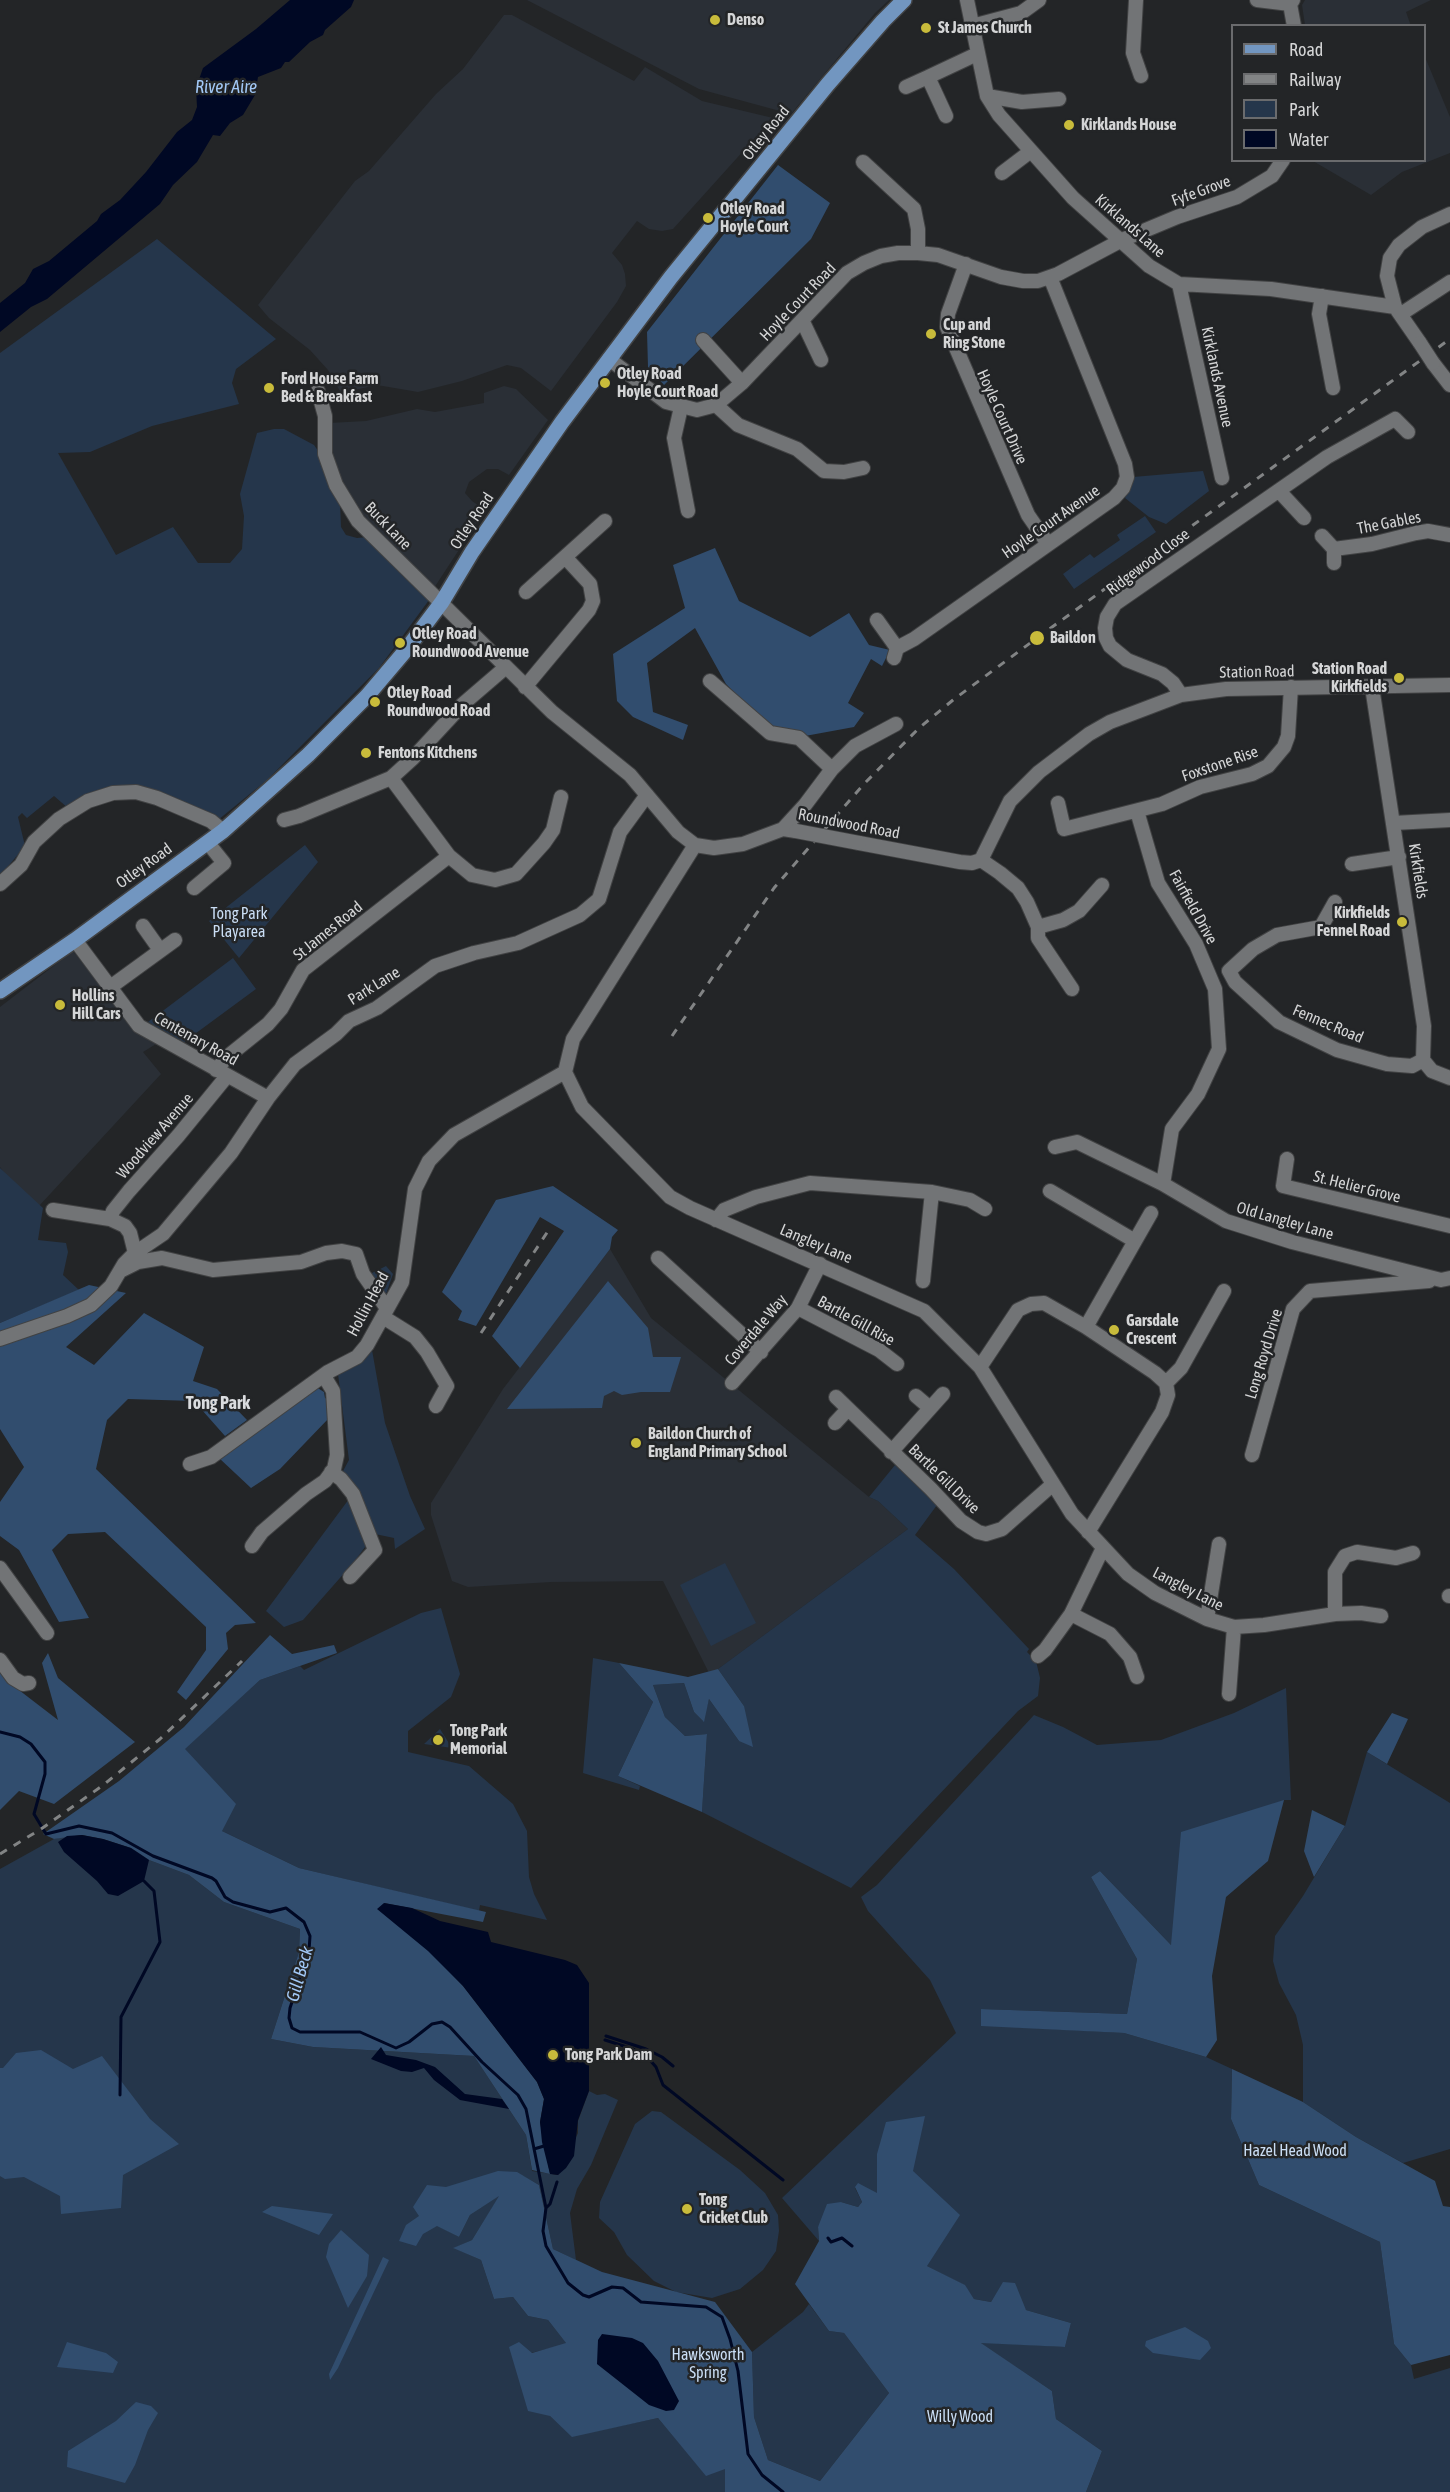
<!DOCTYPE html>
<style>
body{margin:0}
#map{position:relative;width:1450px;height:2492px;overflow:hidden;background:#232527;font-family:"Asap Condensed",sans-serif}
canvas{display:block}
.legend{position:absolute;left:1231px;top:24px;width:195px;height:138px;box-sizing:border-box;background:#232527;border:2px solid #6a6b6d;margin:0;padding:8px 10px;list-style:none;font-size:18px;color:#d4d5d6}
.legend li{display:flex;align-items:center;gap:12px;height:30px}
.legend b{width:30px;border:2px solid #6a6b6d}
</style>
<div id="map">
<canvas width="1450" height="2492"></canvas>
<ul class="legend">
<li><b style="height:8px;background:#7296c0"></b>Road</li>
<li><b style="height:8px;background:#828485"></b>Railway</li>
<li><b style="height:16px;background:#25364b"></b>Park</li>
<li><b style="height:16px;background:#000824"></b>Water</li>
</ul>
</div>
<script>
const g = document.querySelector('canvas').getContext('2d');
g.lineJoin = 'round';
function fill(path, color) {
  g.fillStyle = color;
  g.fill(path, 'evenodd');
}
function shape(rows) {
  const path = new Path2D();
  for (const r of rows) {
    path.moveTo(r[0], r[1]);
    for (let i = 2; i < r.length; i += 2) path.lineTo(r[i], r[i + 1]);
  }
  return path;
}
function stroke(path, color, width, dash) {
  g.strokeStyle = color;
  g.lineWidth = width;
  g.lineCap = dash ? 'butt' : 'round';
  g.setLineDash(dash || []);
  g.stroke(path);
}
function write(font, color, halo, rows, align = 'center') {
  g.font = font + ' "Asap Condensed",sans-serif';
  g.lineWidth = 5;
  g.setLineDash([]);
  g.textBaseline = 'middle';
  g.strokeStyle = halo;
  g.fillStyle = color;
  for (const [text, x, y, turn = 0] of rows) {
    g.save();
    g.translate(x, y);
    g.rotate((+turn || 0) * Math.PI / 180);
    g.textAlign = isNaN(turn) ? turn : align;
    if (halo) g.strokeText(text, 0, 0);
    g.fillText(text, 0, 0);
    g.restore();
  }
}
const built = shape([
 [527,0,889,0,875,13,791,114,699,89],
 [1305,0,1431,0,1406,12,1411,26,1305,25,1302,5],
 [504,15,512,15,634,81,645,67,702,101,773,118,673,229,662,231,649,229,637,221,612,253,622,265,625,274,626,286,617,302,551,391,521,368,507,365,462,381,418,392,377,385,341,393,328,370,310,350,269,318,258,305,355,181,369,171,436,94,463,69],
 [1425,57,1450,117,1450,153,1402,172,1371,195,1313,161,1424,160],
 [504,386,516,389,548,420,509,475,498,469,487,469,469,482,465,493,472,501,485,510,434,588,357,515,333,471,329,423,366,421,417,409,435,412,484,403,484,393],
 [73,951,139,1034,156,1044,143,1052,161,1074,39,1206,8,1178,0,1167,0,1007],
 [610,1249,651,1318,869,1497,878,1501,908,1529,710,1675,663,1581,551,1582,468,1587,452,1581,431,1515,431,1503,503,1389]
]);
const green = shape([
 [157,239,276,339,236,369,232,383,239,404,152,426,90,452,58,453,116,555,173,527,198,563,230,563,242,549,244,516,240,494,257,433,274,429,284,429,314,445,321,455,340,502,341,527,346,535,357,538,368,537,432,596,379,668,267,780,218,820,152,790,68,808,54,796,27,818,22,813,18,817,25,846,0,876,0,353],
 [1203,471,1209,491,1166,524,1149,517,1125,498,1133,477],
 [1145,516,1156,532,1074,589,1063,574,1090,554,1094,558,1120,540,1117,535],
 [305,845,318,862,239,958,209,921],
 [233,958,256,989,184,1042,148,1022],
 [0,1168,43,1208,38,1240,66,1243,68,1252,63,1275,79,1290,0,1323],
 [386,1266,393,1274,385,1297,368,1275],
 [372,1350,385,1423,410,1496,425,1529,395,1549,394,1538,375,1534,343,1471,349,1460,338,1374],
 [895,1465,937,1505,915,1535,954,1569,1029,1649,1027,1652,1036,1661,1040,1678,1038,1696,1018,1711,851,1888,702,1812,707,1734,685,1736,665,1717,653,1685,684,1683,694,1712,703,1721,709,1699,739,1741,744,1706,718,1669,908,1529,878,1501,869,1497],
 [349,1499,368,1543,354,1562,303,1620,284,1627,266,1611],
 [725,1563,756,1623,711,1646,680,1585],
 [441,1608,460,1674,451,1697,408,1731,408,1752,469,1766,513,1804,527,1831,529,1877,534,1894,547,1920,480,1905,479,1911,299,1868,222,1831,184,1749,260,1680,300,1666,304,1670,421,1613],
 [593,1658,619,1663,653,1702,618,1776,640,1786,639,1790,583,1773],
 [1286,1688,1291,1800,1284,1800,1171,1945,1100,1871,1091,1877,1137,1959,1127,2014,981,2009,981,2025,1124,2033,1206,2057,1232,2069,1231,2119,1259,2185,1380,2242,1394,2344,1411,2365,1414,2379,1450,2368,1450,2492,1086,2492,1102,2451,1056,2419,1052,2391,979,2342,1065,2347,1071,2323,1026,2310,1003,2283,991,2302,974,2299,964,2285,927,2266,878,2175,877,2194,855,2188,862,2202,858,2207,841,2202,818,2227,819,2241,782,2198,956,2033,930,1980,868,1911,861,1897,877,1885,1034,1715,1063,1727,1097,1745,1161,1740,1234,1713],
 [440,1729,452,1748,424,1744],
 [1367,1752,1450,1803,1450,2149,1403,2163,1356,2137,1303,2102,1303,2045,1296,2015,1279,1983,1273,1961,1275,1936,1303,1896,1345,1826],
 [67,1836,131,1848,149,1860,189,1875,224,1902,300,1929,299,1952,271,2039,313,2047,474,2056,526,2135,532,2171,558,2175,578,2133,578,2121,589,2091,597,2095,605,2094,618,2100,591,2165,577,2189,570,2213,576,2260,553,2249,539,2185,523,2176,437,2225,459,2237,470,2215,501,2194,472,2240,454,2248,481,2260,494,2299,513,2297,528,2316,548,2320,567,2344,531,2353,550,2416,572,2436,658,2418,706,2475,725,2468,725,2492,0,2492,0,1869,54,1839],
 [652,2111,661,2112,740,2170,765,2193,778,2215,779,2231,776,2251,763,2270,740,2289,712,2298,676,2292,654,2281,627,2255,614,2232,599,2218,600,2202,635,2124],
 [809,2304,829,2331,844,2333,889,2393,820,2481,768,2460,754,2417,752,2352,803,2312]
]);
const forest = shape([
 [778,165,830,203,811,239,664,385,648,367,647,332],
 [715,548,739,601,810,637,849,613,869,645,890,650,882,666,871,659,848,703,864,713,854,727,805,736,767,725,726,684,695,628,647,663,653,712,688,725,683,740,633,717,617,701,613,654,685,608,673,565],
 [553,1186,618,1230,612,1237,610,1249,520,1368,492,1336,564,1231,540,1217,476,1326,458,1320,462,1311,442,1292,496,1200],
 [608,1281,648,1328,653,1357,681,1357,670,1392,641,1392,622,1395,614,1391,604,1396,602,1408,507,1409],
 [89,1285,126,1293,66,1347,94,1365,144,1313,204,1347,193,1381,217,1389,247,1420,225,1436,194,1401,128,1399,107,1420,96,1469,256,1623,235,1625,226,1633,228,1649,186,1700,177,1692,206,1650,206,1627,105,1532,68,1534,52,1550,89,1618,59,1622,19,1550,0,1536,0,1502,24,1467,0,1429,0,1323],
 [316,1387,324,1392,325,1398,328,1399,329,1418,280,1469,251,1488,219,1458],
 [270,1635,292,1654,334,1645,337,1653,260,1680,185,1749,236,1804,222,1831,299,1868,486,1912,483,1922,384,1903,463,1986,537,2082,544,2099,540,2122,550,2174,532,2170,526,2135,474,2056,313,2047,271,2039,299,1952,300,1929,224,1902,189,1875,149,1860,131,1848,103,1839,82,1835,54,1839,43,1834,119,1781,184,1727],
 [48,1653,58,1678,135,1742,54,1804,19,1791,0,1810,0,1660,15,1687,58,1720,42,1663],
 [619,1663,688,1677,718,1669,744,1706,753,1747,739,1741,709,1699,704,1722,694,1712,684,1683,653,1685,665,1717,685,1736,707,1734,702,1812,618,1776,653,1702],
 [1392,1713,1408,1719,1387,1764,1367,1752],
 [1284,1800,1268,1861,1226,1897,1212,1976,1217,2040,1206,2057,1124,2033,981,2026,981,2009,1127,2014,1137,1959,1091,1877,1100,1871,1171,1945,1181,1832],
 [1312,1810,1345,1826,1314,1877,1304,1851],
 [41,2050,73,2069,102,2056,150,2119,179,2144,123,2175,121,2208,61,2214,60,2196,24,2177,5,2179,0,2176,0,2068,3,2068,16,2053],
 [1232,2069,1303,2102,1356,2137,1435,2181,1443,2206,1450,2207,1450,2355,1411,2365,1394,2344,1380,2242,1259,2185,1231,2119],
 [925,2116,913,2171,960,2215,927,2266,965,2285,974,2299,991,2302,1003,2282,1015,2283,1026,2310,1071,2323,1065,2347,981,2343,1052,2391,1056,2419,1102,2451,1086,2492,725,2492,725,2469,706,2476,658,2418,572,2437,550,2416,528,2411,509,2347,519,2342,532,2353,566,2343,548,2320,528,2316,513,2297,494,2299,481,2260,453,2248,472,2240,499,2196,470,2215,459,2237,437,2226,423,2234,416,2246,399,2241,406,2225,419,2216,413,2207,427,2185,446,2187,498,2171,517,2172,539,2185,553,2249,602,2272,715,2302,752,2352,754,2417,768,2460,820,2481,889,2393,844,2333,829,2331,795,2284,819,2241,818,2227,827,2204,841,2202,858,2207,862,2202,855,2187,858,2183,877,2193,877,2154,886,2122],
 [272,2206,333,2214,319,2235,262,2212],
 [341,2230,369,2255,367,2276,348,2308,326,2257,329,2244],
 [383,2257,389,2260,338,2368,330,2380,329,2374],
 [1185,2327,1208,2341,1211,2348,1200,2360,1153,2353,1145,2346,1146,2341],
 [67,2342,106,2353,118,2362,113,2373,57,2367],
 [136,2402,151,2406,158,2413,148,2430,135,2465,125,2483,67,2467,68,2451,116,2421]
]);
const water = shape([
 [290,0,354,0,351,7,325,30,323,35,310,42,289,62,285,62,281,68,258,77,255,95,243,115,230,123,220,136,213,135,197,162,173,185,160,204,47,299,31,307,0,332,0,303,25,283,33,269,49,261,97,221,101,214,120,200,146,172,177,132,192,120,197,107,196,88,203,68,256,29],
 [82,1835,103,1839,131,1848,149,1860,144,1881,118,1896,108,1894,97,1881,64,1852,58,1842,67,1836],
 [384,1903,412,1908,440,1921,488,1932,491,1942,565,1960,577,1965,589,1983,589,2091,578,2120,574,2156,566,2168,558,2175,550,2174,542,2142,540,2122,544,2099,537,2082,463,1986,428,1951,377,1909],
 [381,2047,386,2055,416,2060,435,2067,465,2094,502,2099,509,2109,460,2100,434,2080,424,2068,412,2072,401,2071,371,2059],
 [602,2334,632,2338,643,2343,658,2361,679,2401,674,2410,666,2411,649,2405,597,2364,598,2340]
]);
const stream = shape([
 [0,1732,20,1737,31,1744,45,1762,45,1774,34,1814,46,1834,79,1826,112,1833,153,1856,212,1878,216,1881,225,1897,233,1902,270,1912,286,1908,304,1922,310,1936,309,1951,290,2008,289,2018,292,2028,300,2032,360,2032,396,2048,409,2042,432,2024,442,2022,450,2027,482,2062,518,2095,526,2109,546,2208],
 [606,2036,646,2049,662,2057,673,2066],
 [605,2040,633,2049,649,2059,656,2067,663,2085,783,2180],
 [120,2095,121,2017,160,1942,154,1891,144,1881],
 [534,2149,544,2146],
 [557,2182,550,2204,546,2208,543,2231,546,2246,568,2283,583,2295,589,2297,612,2287,623,2288,641,2302,706,2307,722,2317,730,2339,738,2371,748,2454,762,2475,783,2492],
 [828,2238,831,2242,842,2238,852,2246]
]);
const minor = shape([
 [967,0,987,96,999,115,1073,198,1149,266,1179,284,1271,289,1395,307],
 [1136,0,1133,53,1141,76],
 [1257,0,1290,4],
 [1293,0,1290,4,1294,26],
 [972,26,1021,13,1039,0],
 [906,87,928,77],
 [987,96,1022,102,1059,99],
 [946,116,928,77,977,54],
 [863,162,914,209,918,229,918,253],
 [1002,173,1031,151],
 [966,264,948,314,947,327,1028,515,1048,544],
 [1179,284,1222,478],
 [1322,296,1319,314,1333,388],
 [1401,314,1450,282],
 [803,322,821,360],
 [703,340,742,383],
 [1420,343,1395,307,1387,276,1390,258,1399,245,1422,227,1450,214],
 [609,359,666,402,697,410,716,405,742,383,847,273,864,263,881,256,898,253,918,253,938,255,1001,277,1023,281,1038,281,1058,274,1122,240,1177,217,1237,197,1272,176,1283,160],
 [1433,363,1450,385],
 [318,391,325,416,325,454,336,485,358,521,552,712,630,775,678,832,695,845,714,848,743,844,783,829,796,831],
 [716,405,738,425,797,449,824,471,844,472,863,468],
 [681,407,674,438,688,511],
 [1279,491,1304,518],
 [1322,536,1334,549,1334,563],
 [1334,549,1372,544,1416,533,1428,531,1450,535],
 [526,592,605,521],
 [877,620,897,648,894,658],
 [897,648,914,639,1114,498,1123,488,1127,477,1125,464,1050,277],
 [710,681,770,733,799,738,832,769],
 [525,687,589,610,593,601,590,584,565,557],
 [1372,687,1424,1026,1423,1060],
 [1181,695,1173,683,1162,674,1127,660,1110,646,1106,638,1105,628,1107,617,1115,604,1327,457,1395,419,1408,432],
 [391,778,449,856,472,875,495,880,516,874,544,843,553,830,561,797],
 [1058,803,1064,829,1162,804,1200,787,1252,774,1268,766,1284,747,1288,736,1291,687],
 [1137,811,1158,883,1196,944,1215,989,1219,1049,1198,1094,1172,1129,1163,1184],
 [284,820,299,816,391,778,413,758,463,704,506,667],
 [1394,823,1450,820],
 [783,829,805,805,832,769,855,746,896,724],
 [859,843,960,862,972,863,981,860,1010,801,1039,772,1089,734,1110,722,1181,695,1226,689,1450,685],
 [695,845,573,1039,565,1072,582,1107,670,1197,690,1208,924,1311,980,1367,1072,1514,1128,1574,1155,1593,1207,1619,1234,1627,1264,1625,1335,1614,1361,1613,1381,1616],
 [981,860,1000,873,1018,888,1027,902,1038,927,1038,938,1072,989],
 [1352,864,1399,857],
 [0,884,21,865,34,842,59,819,88,801,113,793,136,792,157,798,211,821,223,831],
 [194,888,224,863,208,843],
 [1335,902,1321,927,1277,935,1253,949,1229,971,1235,982,1279,1022,1337,1050,1387,1064,1412,1066,1423,1060],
 [143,926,160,950],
 [1038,927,1063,920,1079,911,1102,885],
 [75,940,139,1026,268,1098],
 [109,988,175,940],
 [1423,1060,1432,1071,1450,1078],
 [216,1070,227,1057,268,1024,281,1009,303,970,449,856],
 [1055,1147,1077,1142,1163,1184,1226,1221,1292,1242,1441,1280,1450,1278],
 [1287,1159,1283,1186,1450,1226],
 [1050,1191,1135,1241,1086,1327],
 [110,1219,113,1211,129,1191,178,1136,227,1076],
 [716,1220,724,1210,756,1197,810,1183,932,1192,970,1200,985,1209],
 [1135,1241,1151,1213],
 [135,1253,163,1234,231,1153,268,1098,295,1064,336,1034,349,1021,377,1008,435,966,474,953,518,943,580,915,599,899,620,832,647,795],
 [658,1258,761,1352],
 [120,1271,138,1262,162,1258,213,1270,301,1262,326,1253,342,1251,356,1254,363,1274,386,1307],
 [923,1281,932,1192],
 [798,1308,879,1350,897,1364],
 [383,1317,415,1337,427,1352,447,1386,436,1406],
 [0,1339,67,1316,91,1305,111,1286,124,1264,135,1253,130,1233,125,1226,110,1219,53,1210],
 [980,1367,1018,1310,1031,1304,1044,1303,1086,1327,1155,1373,1166,1383,1168,1395,1162,1412,1088,1532],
 [732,1383,798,1308,820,1264],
 [1166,1383,1181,1368,1224,1291],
 [916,1396,930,1408],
 [836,1397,931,1489,961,1521,978,1532,986,1534,1002,1529,1052,1485],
 [835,1423,848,1409],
 [891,1452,943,1394],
 [1252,1455,1293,1309,1310,1291,1429,1281],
 [190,1464,211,1457,328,1372,357,1357,367,1345,402,1282,415,1189,429,1161,454,1135,565,1072],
 [331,1472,341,1479,353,1494,375,1550,350,1577],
 [252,1546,262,1532,306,1494,325,1481,334,1469,337,1455,333,1391,324,1376],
 [0,1568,47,1633],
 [1449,1596,1450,1596],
 [1071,1614,1110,1634,1130,1657,1137,1677],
 [1335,1614,1335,1572,1345,1556,1357,1552,1396,1558,1413,1553],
 [1207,1619,1219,1544],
 [1038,1656,1045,1650,1071,1614,1103,1548],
 [0,1660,13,1678,23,1684,29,1683],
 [1229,1694,1234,1627]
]);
const major = shape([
 [0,991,75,940,223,831,308,755,367,696,406,650,442,602,472,552,562,422,671,277,828,84,883,21,904,0]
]);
const rail = shape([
 [672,1036,774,888,863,785,919,728,953,700,1037,638,1450,339],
 [481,1333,550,1228],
 [0,1854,41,1829,102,1786,160,1739,242,1661]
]);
const minorBridge = shape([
 [1420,343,1433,363],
 [796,831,859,843]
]);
const markers = [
 [715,20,6,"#c8bb3b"],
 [926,28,6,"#c8bb3b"],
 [1069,125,6,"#c8bb3b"],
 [708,218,6,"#c8bb3b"],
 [931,334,6,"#c8bb3b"],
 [605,383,6,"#c8bb3b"],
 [269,388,6,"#c8bb3b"],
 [1037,638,8,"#c8bb3b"],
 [400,643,6,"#c8bb3b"],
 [1399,678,6,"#c8bb3b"],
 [375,702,6,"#c8bb3b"],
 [366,753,6,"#c8bb3b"],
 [1402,922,6,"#c8bb3b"],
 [60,1005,6,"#c8bb3b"],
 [1114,1330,6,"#c8bb3b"],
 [636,1443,6,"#c8bb3b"],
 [438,1740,6,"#c8bb3b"],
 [553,2055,6,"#c8bb3b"],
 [687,2209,6,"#c8bb3b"]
];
const poiNames = [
 ["Denso",727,20],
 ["St James Church",938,28],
 ["Kirklands House",1081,125],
 ["Otley Road",720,209],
 ["Hoyle Court",720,227],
 ["Cup and",943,325],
 ["Ring Stone",943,343],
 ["Otley Road",617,374],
 ["Hoyle Court Road",617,392],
 ["Ford House Farm",281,379],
 ["Bed & Breakfast",281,397],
 ["Otley Road",412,634],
 ["Roundwood Avenue",412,652],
 ["Baildon",1050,638],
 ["Station Road",1387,669,"right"],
 ["Kirkfields",1387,687,"right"],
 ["Otley Road",387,693],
 ["Roundwood Road",387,711],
 ["Fentons Kitchens",378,753],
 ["Kirkfields",1390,913,"right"],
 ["Fennel Road",1390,931,"right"],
 ["Hollins",72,996],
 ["Hill Cars",72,1014],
 ["Garsdale",1126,1321],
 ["Crescent",1126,1339],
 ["Baildon Church of",648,1434],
 ["England Primary School",648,1452],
 ["Tong Park",450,1731],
 ["Memorial",450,1749],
 ["Tong Park Dam",565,2055],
 ["Tong",699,2200],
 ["Cricket Club",699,2218]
];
const streetNames = [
 ["Otley Road",766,133,-51],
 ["Fyfe Grove",1201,191,-20],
 ["Kirklands Lane",1130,226,41],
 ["Hoyle Court Road",798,302,-46],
 ["Kirklands Avenue",1217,377,78],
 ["Hoyle Court Drive",1002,417,66],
 ["Otley Road",472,521,-56],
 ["Hoyle Court Avenue",1051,522,-35],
 ["The Gables",1389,523,-11],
 ["Buck Lane",388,526,46],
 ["Ridgewood Close",1148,562,-37],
 ["Station Road",1257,672,-1],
 ["Foxstone Rise",1220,764,-19],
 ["Roundwood Road",849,824,11],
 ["Otley Road",144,866,-36],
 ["Kirkfields",1418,871,81],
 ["Fairfield Drive",1193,907,61],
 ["St James Road",328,931,-39],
 ["Park Lane",374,986,-32],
 ["Fennec Road",1328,1024,23],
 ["Centenary Road",196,1039,29],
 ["Woodview Avenue",155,1136,-49],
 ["St. Helier Grove",1357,1187,14],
 ["Old Langley Lane",1285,1221,16],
 ["Langley Lane",816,1244,23],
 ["Hollin Head",368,1304,-62],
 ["Bartle Gill Rise",856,1321,29],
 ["Coverdale Way",756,1330,-50],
 ["Long Royd Drive",1264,1354,-73],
 ["Bartle Gill Drive",944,1479,44],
 ["Langley Lane",1188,1589,27]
];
const parkNames = [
 ["Tong Park",239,914],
 ["Playarea",239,932],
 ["Hazel Head Wood",1295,2151],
 ["Hawksworth",708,2355],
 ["Spring",708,2373],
 ["Willy Wood",960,2417]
];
const waterNames = [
 ["River Aire",226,87],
 ["Gill Beck",300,1974,-74]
];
const neighbourhoodNames = [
 ["Tong Park",218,1403]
];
fill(built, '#2a2f36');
fill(green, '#25364b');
fill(forest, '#314d6e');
fill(water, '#000824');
stroke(stream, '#000824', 3);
stroke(minor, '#414243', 16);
stroke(major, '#414243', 18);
stroke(minor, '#727476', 14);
stroke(major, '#7296c0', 15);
stroke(rail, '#828485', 3, [8, 8]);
stroke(minorBridge, '#414243', 16, []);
stroke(minorBridge, '#727476', 14);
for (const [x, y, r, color] of markers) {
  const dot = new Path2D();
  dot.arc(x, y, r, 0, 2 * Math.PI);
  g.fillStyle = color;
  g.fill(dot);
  stroke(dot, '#232527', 2);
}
write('bold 16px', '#d4d5d6', '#232527', poiNames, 'left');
write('16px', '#d4d5d6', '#232527', streetNames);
write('16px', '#cadef5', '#232527', parkNames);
write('italic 18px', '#a2c8f6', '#232527', waterNames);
write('bold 18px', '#dadcdf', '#232527', neighbourhoodNames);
</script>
